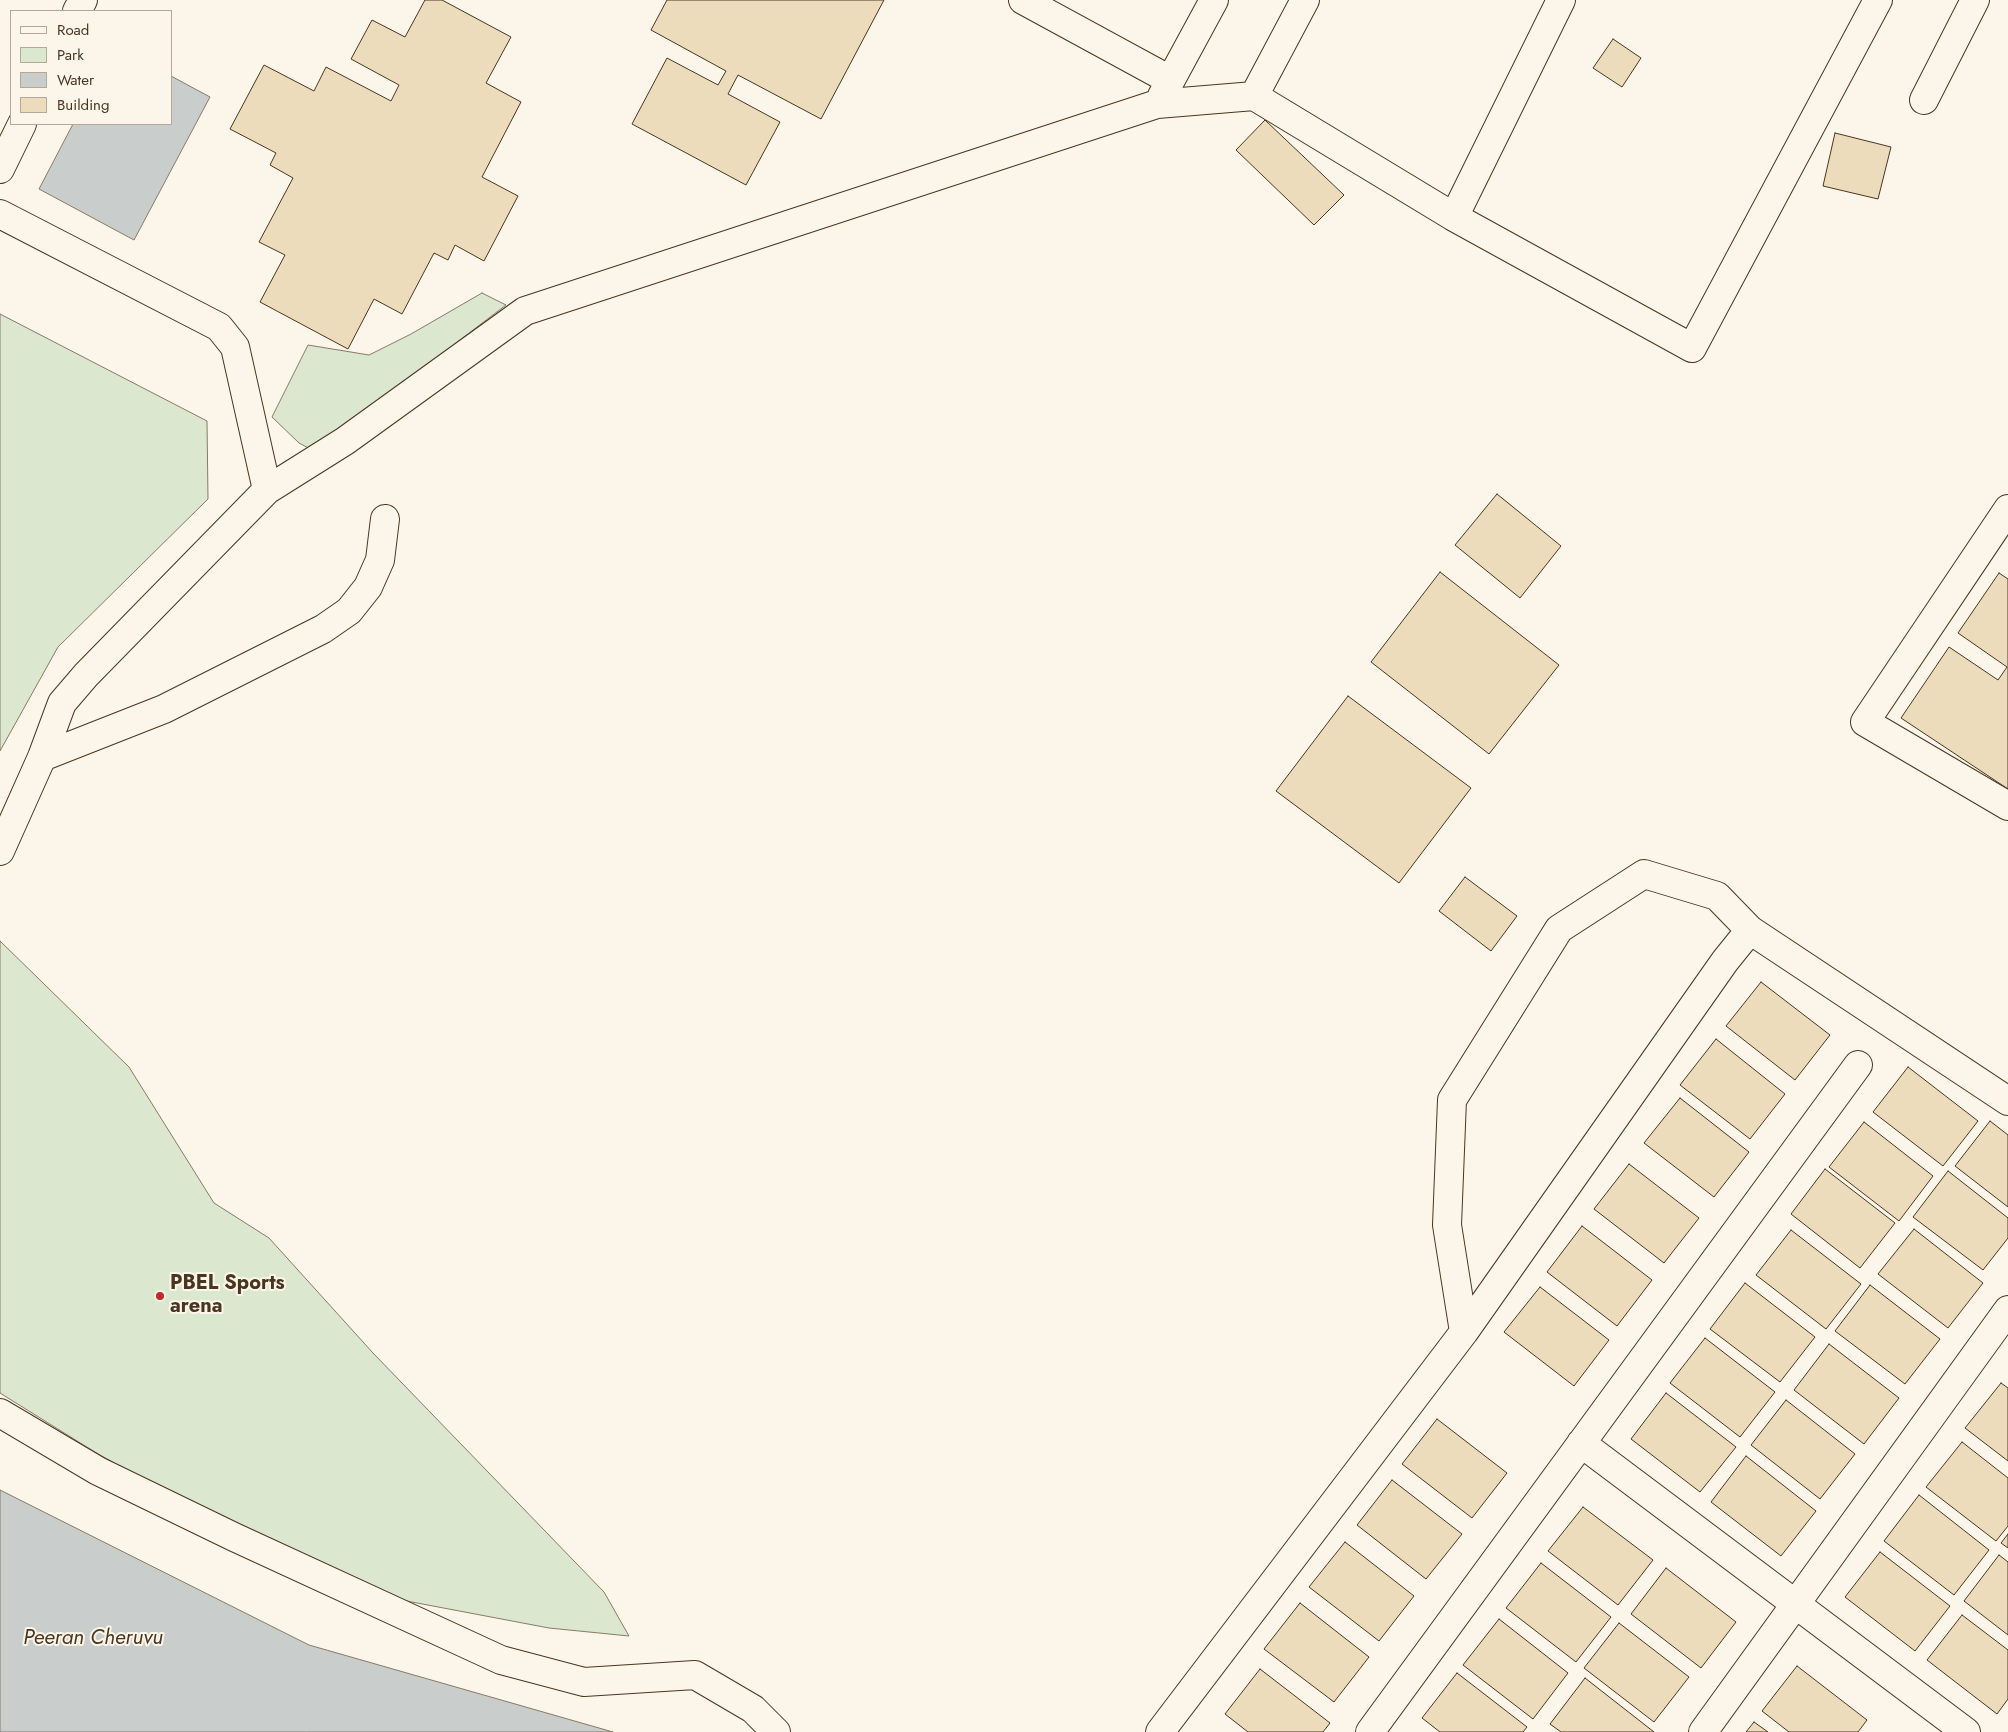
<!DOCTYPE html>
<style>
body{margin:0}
#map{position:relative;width:2008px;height:1732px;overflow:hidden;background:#fbf6e9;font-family:Jost,sans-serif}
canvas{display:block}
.legend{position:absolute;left:10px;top:10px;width:162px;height:115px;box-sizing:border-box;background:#fbf6e9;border:1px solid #b4a999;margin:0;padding:6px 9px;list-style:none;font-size:15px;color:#4a3520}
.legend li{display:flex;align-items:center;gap:10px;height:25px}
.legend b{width:25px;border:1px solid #b4a999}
</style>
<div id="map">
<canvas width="2008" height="1732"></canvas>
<ul class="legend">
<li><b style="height:6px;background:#fbf6e9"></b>Road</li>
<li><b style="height:14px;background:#dce7d0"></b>Park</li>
<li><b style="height:14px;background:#c9cecd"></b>Water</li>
<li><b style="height:14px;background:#ecdcbc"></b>Building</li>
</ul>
</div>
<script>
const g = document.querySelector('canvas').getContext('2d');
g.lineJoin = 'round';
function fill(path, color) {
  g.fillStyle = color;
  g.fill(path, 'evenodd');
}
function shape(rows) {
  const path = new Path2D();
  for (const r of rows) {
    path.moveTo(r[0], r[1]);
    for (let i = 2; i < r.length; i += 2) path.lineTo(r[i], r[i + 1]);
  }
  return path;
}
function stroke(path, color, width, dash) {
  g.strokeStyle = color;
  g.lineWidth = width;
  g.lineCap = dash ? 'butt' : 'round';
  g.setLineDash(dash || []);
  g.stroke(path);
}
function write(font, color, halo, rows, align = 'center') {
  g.font = font + ' Jost,sans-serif';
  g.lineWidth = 4;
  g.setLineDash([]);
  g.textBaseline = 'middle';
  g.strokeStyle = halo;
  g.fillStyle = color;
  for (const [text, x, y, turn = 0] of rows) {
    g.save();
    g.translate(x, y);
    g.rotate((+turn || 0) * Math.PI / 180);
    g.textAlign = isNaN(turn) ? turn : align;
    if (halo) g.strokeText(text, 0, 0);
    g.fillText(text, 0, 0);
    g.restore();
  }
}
const green = shape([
 [482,293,506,305,314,451,299,443,272,417,308,345,369,355,411,334,482,293],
 [0,314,207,421,208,499,58,647,0,751,0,314],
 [0,941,129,1067,214,1203,269,1238,373,1353,604,1592,629,1636,549,1628,396,1599,195,1507,98,1454,0,1393,0,941]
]);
const water = shape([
 [171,76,210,97,134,240,39,189,73,124,171,124,171,76],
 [0,1490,309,1645,613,1732,0,1732,0,1490]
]);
const building = shape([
 [425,0,442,0,511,37,486,83,521,102,482,177,518,196,484,261,455,245,448,260,434,253,402,314,374,299,348,349,260,302,285,255,259,242,293,178,270,165,276,153,230,129,264,65,314,91,326,67,391,101,399,85,351,59,372,20,405,37,425,0],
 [667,0,884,0,821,119,738,75,728,94,780,122,746,185,632,124,667,58,718,85,726,71,651,30,667,0],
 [1613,39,1641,58,1622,87,1593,68,1613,39],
 [1265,120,1344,195,1314,225,1236,150,1265,120],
 [1835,133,1891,147,1878,199,1823,186,1835,133],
 [1497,494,1561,546,1520,598,1455,545,1497,494],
 [1440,572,1559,665,1489,754,1371,662,1440,572],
 [1999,573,2008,579,2008,789,1901,718,1949,647,1998,680,2007,667,1958,633,1999,573],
 [1348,696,1471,788,1399,883,1276,791,1348,696],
 [1465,877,1517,916,1491,951,1439,911,1465,877],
 [1761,982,1830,1035,1795,1080,1726,1026,1761,982],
 [1716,1039,1785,1094,1750,1139,1680,1085,1716,1039],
 [1908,1067,1978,1121,1943,1166,1873,1112,1908,1067],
 [1680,1098,1749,1152,1714,1197,1644,1143,1680,1098],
 [1990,1121,2008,1135,2008,1207,1955,1166,1990,1121],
 [1864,1122,1933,1176,1899,1221,1829,1167,1864,1122],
 [1629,1164,1699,1218,1664,1263,1594,1209,1629,1164],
 [1825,1169,1895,1223,1860,1268,1791,1214,1825,1169],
 [1948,1171,2008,1218,2008,1238,1983,1270,1913,1217,1948,1171],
 [1582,1226,1652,1280,1617,1326,1547,1272,1582,1226],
 [1914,1229,1983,1283,1948,1328,1878,1274,1914,1229],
 [1791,1230,1861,1284,1826,1329,1756,1275,1791,1230],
 [1745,1283,1815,1337,1780,1382,1710,1329,1745,1283],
 [1870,1285,1940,1339,1905,1384,1835,1331,1870,1285],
 [1540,1287,1609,1340,1574,1386,1504,1332,1540,1287],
 [1705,1338,1775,1392,1740,1437,1670,1383,1705,1338],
 [1829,1344,1899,1398,1864,1444,1794,1390,1829,1344],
 [2001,1383,2008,1388,2008,1461,1965,1428,2001,1383],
 [1666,1393,1736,1447,1700,1492,1631,1439,1666,1393],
 [1786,1400,1855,1454,1820,1499,1751,1445,1786,1400],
 [1437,1419,1507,1473,1472,1518,1402,1464,1437,1419],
 [1962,1442,2008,1478,2008,1526,1996,1541,1926,1487,1962,1442],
 [1746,1456,1816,1511,1781,1556,1711,1502,1746,1456],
 [1392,1480,1462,1534,1426,1579,1357,1525,1392,1480],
 [1919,1495,1989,1550,1954,1595,1884,1541,1919,1495],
 [1583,1507,1653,1560,1618,1605,1548,1551,1583,1507],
 [2008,1534,2008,1548,2001,1543,2008,1534],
 [1345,1542,1414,1596,1379,1641,1309,1587,1345,1542],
 [1880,1552,1950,1606,1915,1651,1845,1597,1880,1552],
 [1999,1555,2008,1562,2008,1635,1964,1601,1999,1555],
 [1541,1563,1611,1617,1576,1662,1506,1608,1541,1563],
 [1666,1568,1736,1622,1701,1668,1631,1614,1666,1568],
 [1300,1603,1369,1657,1334,1702,1264,1649,1300,1603],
 [1962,1615,2008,1650,2008,1699,1997,1714,1927,1660,1962,1615],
 [1499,1619,1568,1673,1533,1719,1463,1665,1499,1619],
 [1619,1623,1689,1677,1654,1722,1584,1668,1619,1623],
 [1797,1666,1867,1720,1858,1732,1789,1732,1762,1711,1797,1666],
 [1260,1669,1330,1723,1323,1732,1248,1732,1225,1714,1260,1669],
 [1457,1673,1527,1727,1523,1732,1440,1732,1422,1718,1457,1673],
 [1585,1678,1654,1732,1561,1732,1550,1724,1585,1678],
 [1754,1722,1768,1732,1746,1732,1754,1722]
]);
const minor = shape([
 [1023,0,1170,80],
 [77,11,83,0],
 [1162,96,1214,0],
 [1254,96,1305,0],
 [1924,100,1975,0],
 [0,169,22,124],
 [0,214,219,327,235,347,267,490],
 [1454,217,1692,348,1878,0],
 [2008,509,1865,722,2008,806],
 [42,757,164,709,323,629,349,611,368,587,380,560,385,519],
 [0,851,42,757,62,703,86,675,267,490,345,441,525,311,1157,104,1254,96,1454,217,1561,0],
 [1750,930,2008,1101],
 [0,1413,98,1471,234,1537,501,1660,584,1682,695,1675,753,1709,776,1732],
 [1581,1443,1966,1732],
 [1160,1732,1464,1332,1725,961,1750,930,1717,896,1644,874,1559,929,1452,1100,1447,1225,1464,1332],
 [1370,1732,1858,1065],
 [1703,1732,2008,1310]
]);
const markers = [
 [160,1296,5,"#c62828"]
];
const poiNames = [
 ["PBEL Sports",170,1284],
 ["arena",170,1307]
];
const waterNames = [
 ["Peeran Cheruvu",93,1639]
];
fill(green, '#dce7d0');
stroke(green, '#887966', 1);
fill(water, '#c9cecd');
stroke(water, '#887966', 1);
fill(building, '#ecdcbc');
stroke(building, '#4a3520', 1);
stroke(minor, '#4a3520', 30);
stroke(minor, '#fbf6e9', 28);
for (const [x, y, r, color] of markers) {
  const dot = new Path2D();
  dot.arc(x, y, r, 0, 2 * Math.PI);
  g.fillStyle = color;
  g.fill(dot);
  stroke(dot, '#fbf6e9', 2);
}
write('bold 20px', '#4a3520', '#fbf6e9', poiNames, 'left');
write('italic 21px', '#4a3520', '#fbf6e9', waterNames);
</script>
